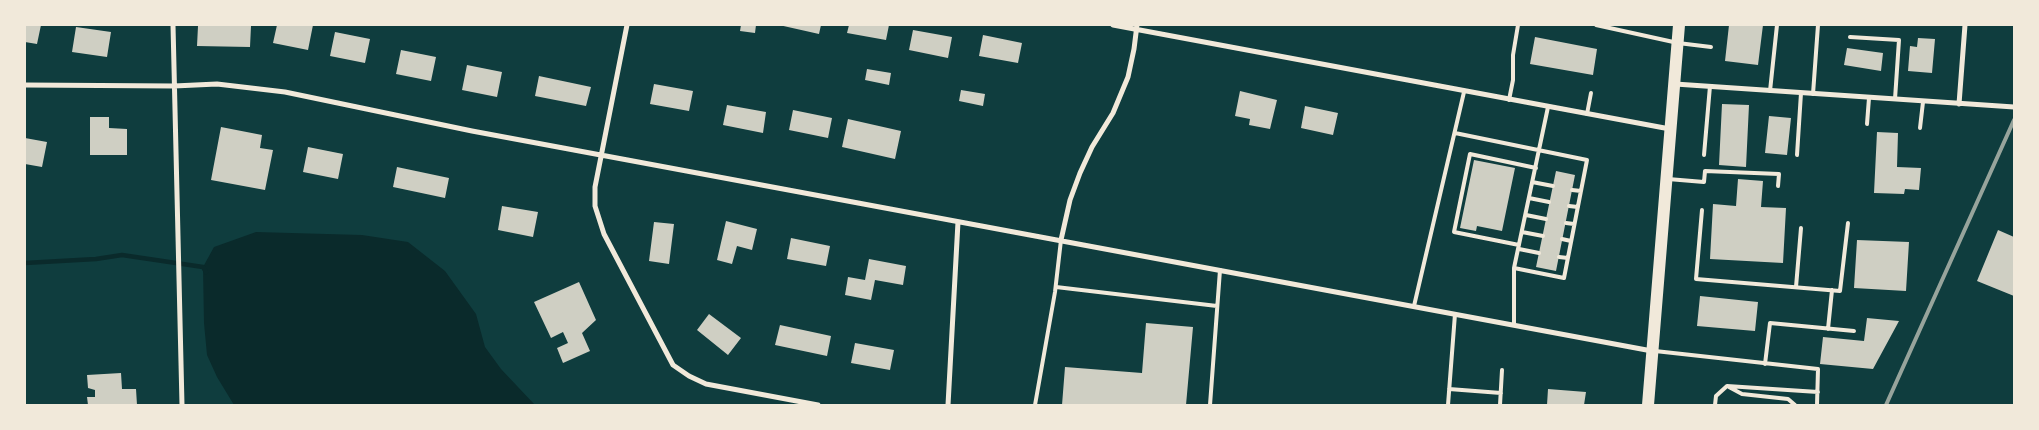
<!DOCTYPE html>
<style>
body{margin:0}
#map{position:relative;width:2039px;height:430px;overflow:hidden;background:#0f3d3e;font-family:Figtree,sans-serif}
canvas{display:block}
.frame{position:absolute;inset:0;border:26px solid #f1e9da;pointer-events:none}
</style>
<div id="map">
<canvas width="2039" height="430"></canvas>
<div class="frame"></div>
</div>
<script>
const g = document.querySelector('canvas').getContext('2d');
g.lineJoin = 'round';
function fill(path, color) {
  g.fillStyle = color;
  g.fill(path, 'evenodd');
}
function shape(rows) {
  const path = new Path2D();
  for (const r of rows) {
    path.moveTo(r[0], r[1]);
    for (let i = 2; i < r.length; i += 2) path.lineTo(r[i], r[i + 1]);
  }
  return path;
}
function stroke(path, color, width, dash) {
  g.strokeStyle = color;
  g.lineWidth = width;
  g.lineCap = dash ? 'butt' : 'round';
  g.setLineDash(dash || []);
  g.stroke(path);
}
const water = shape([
 [256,232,362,235,408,242,445,271,476,314,485,347,501,369,535,405,234,405,217,377,207,355,204,323,203,267,214,247]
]);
const stream = shape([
 [25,263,96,259,122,255,203,267,206,272]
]);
const building = shape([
 [25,25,41,25,37,44,25,42],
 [277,25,313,25,308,50,273,43],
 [741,25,756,25,755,33,740,31],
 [779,25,821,25,819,34],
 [849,25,889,25,886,40,847,33],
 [1729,25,1763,25,1758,65,1725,61],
 [198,26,251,26,250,47,197,46],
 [76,27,111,32,107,57,72,52],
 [913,30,952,37,948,58,909,50],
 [335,32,370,39,365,63,330,56],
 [983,35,1022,43,1018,63,979,56],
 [1535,37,1597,49,1593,75,1530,64],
 [1918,38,1935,39,1932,73,1908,71,1910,46,1917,47],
 [1847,48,1883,53,1881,71,1844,65],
 [401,50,436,57,431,81,396,74],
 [467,65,502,72,497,97,462,90],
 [867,69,891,73,889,85,865,80],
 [539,76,591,87,586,106,535,96],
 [654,84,693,91,689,111,650,104],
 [961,90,985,94,983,106,959,101],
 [1240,91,1277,100,1270,129,1249,125,1250,119,1235,116],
 [1722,104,1749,105,1746,167,1719,165],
 [727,105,766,112,763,133,723,125],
 [1305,106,1338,113,1333,135,1301,128],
 [793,110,832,118,828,138,789,130],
 [1769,116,1791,118,1787,155,1765,153],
 [90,117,109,117,109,128,127,129,127,155,90,155],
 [848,119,901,131,895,159,842,147],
 [221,127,262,135,260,148,273,150,265,190,211,180],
 [1877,132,1898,133,1897,167,1921,168,1919,190,1905,189,1904,194,1874,193],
 [25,138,47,142,42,167,25,164],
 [308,147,343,154,338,179,303,172],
 [1474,160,1515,168,1502,231,1477,226,1476,231,1460,228],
 [397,167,449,178,445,198,393,187],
 [1556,171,1575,175,1556,271,1536,267],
 [1738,179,1763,181,1761,207,1786,208,1783,263,1710,259,1713,204,1736,206],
 [502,206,538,212,533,237,498,230],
 [726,221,757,229,752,250,737,246,732,264,717,260],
 [654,222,674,224,669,264,649,261],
 [1998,230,2014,237,2014,296,1977,281],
 [791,238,830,246,826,266,787,259],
 [1857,240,1909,242,1906,291,1854,288],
 [869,259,906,266,903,285,875,280,871,300,845,295,848,277,865,280],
 [579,282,596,320,582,333,590,351,563,363,557,348,568,343,563,332,551,338,534,302],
 [1700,296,1758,302,1755,331,1697,326],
 [709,314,741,338,728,355,697,330],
 [1867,318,1899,321,1873,369,1820,364,1823,337,1864,341],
 [1146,323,1193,327,1186,405,1062,405,1065,367,1142,373],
 [780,325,831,336,827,356,775,345],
 [855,343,894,350,890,370,851,363],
 [121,373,122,389,136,389,137,405,88,405,87,397,95,397,95,390,88,388,87,375],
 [1548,389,1586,392,1584,405,1547,405]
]);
const service = shape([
 [1596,25,1678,43,1711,47],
 [1850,37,1899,40,1895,99],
 [1770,91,1777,25],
 [1813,94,1818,25],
 [1509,100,1513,80,1513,55,1518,25],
 [1587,114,1591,93],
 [1867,124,1869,98],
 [1920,128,1923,102],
 [1455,133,1587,160,1564,278,1514,268],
 [1704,155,1710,86],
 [1797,155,1801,93],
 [1668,179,1704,182,1705,171,1779,174,1778,186],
 [1532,182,1553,186],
 [1572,190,1581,191],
 [1529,198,1549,202],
 [1569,206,1578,207],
 [1702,210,1696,279,1840,291,1848,223],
 [1526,215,1546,219],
 [1566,223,1574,224],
 [1522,232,1543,236],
 [1562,239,1571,241],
 [1519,245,1454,232,1470,154,1536,168],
 [1519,249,1539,253],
 [1559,257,1568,258],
 [1056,287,1217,306],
 [1796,287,1801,228],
 [1414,306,1464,92],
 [1514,325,1514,268,1548,107],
 [1828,329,1832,290],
 [1655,351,1818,369,1817,405],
 [1765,364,1770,323,1854,331],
 [1729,387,1742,394,1788,399,1795,405],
 [1449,389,1501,393],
 [1035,405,1055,292,1061,240],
 [1210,405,1220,270],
 [1448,405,1455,314],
 [1500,405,1502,370],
 [1715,405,1716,396,1727,386,1818,392]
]);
const minor = shape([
 [173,25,182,405],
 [627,25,595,187,595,206,604,234,673,365,689,376,706,384,818,405],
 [1113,25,1670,129],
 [1675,84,2014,107],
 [25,85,174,86,217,84,285,92,472,131,1652,351],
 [1959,104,1965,25],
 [1061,240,1070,200,1080,173,1092,147,1113,113,1128,77,1134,49,1137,25],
 [948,405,958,222]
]);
const primary = shape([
 [1648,405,1679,25]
]);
const rail = shape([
 [1886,405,2014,120]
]);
fill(water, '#0a2a2b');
stroke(stream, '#0a2a2b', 4.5);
fill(building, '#cfcfc3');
stroke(service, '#f1e9da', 4);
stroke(minor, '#f1e9da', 5);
stroke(primary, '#f1e9da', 12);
stroke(rail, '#97a49c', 4);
</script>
